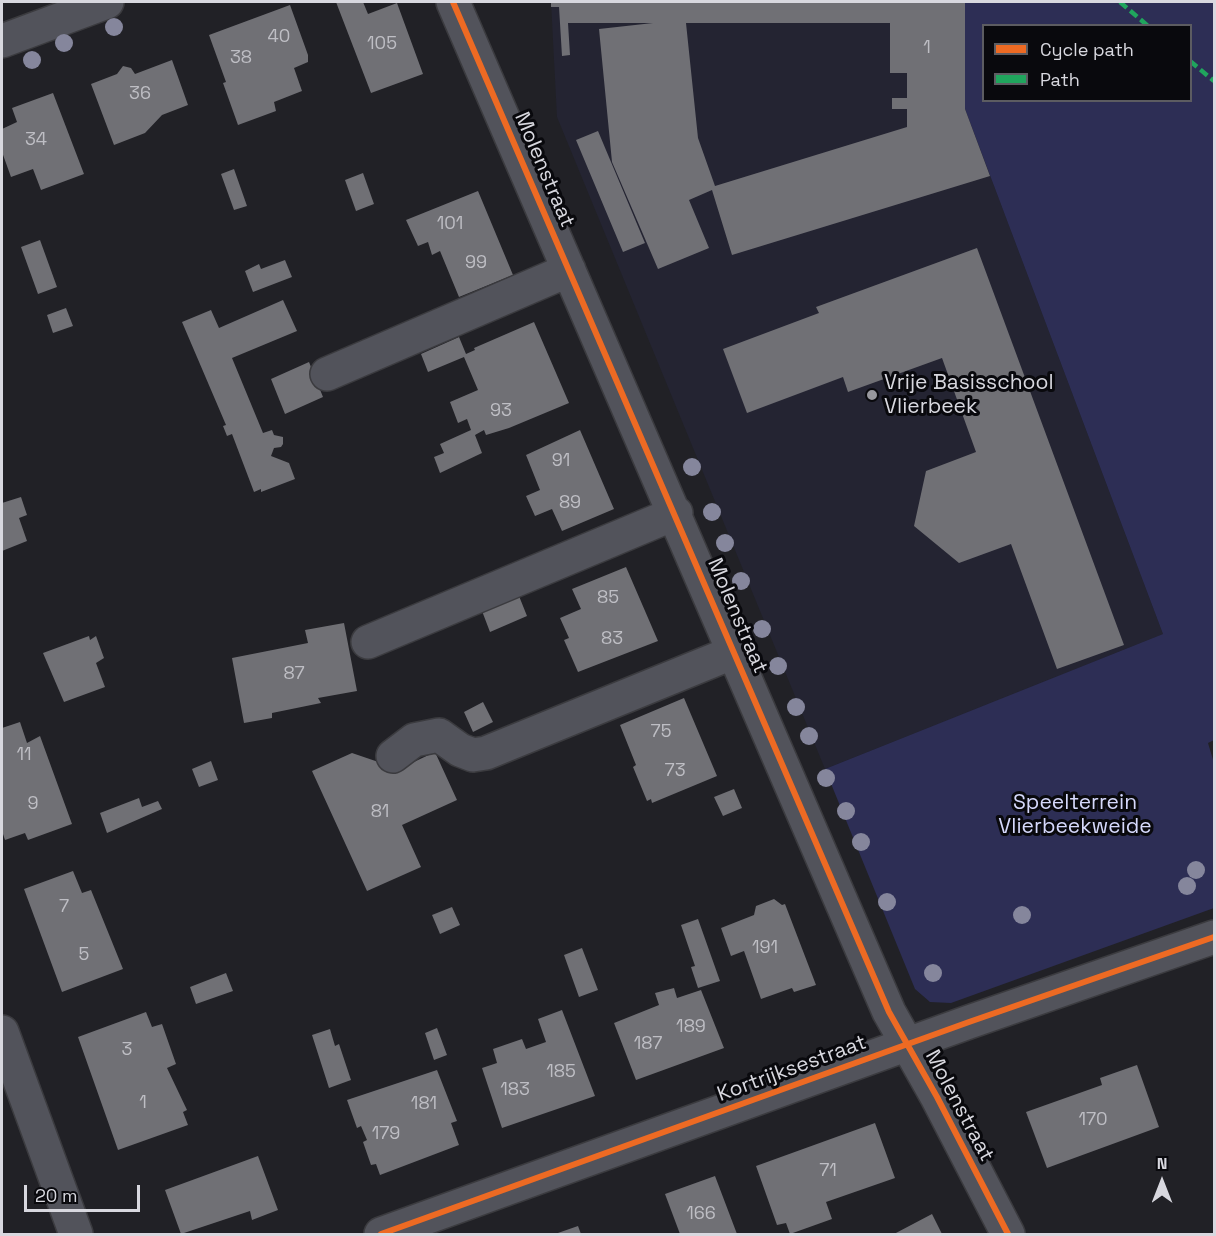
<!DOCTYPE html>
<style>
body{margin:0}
#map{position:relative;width:1216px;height:1236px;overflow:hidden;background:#212126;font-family:"Space Grotesk",sans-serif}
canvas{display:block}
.frame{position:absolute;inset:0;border:3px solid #d8d8df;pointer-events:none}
.legend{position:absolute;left:982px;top:24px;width:210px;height:78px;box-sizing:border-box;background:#09090d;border:2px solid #5c5c61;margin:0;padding:8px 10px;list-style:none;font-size:18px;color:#d8d8df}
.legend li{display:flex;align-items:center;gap:12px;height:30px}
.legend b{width:30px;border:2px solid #5c5c61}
.north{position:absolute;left:1132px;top:1152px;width:60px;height:60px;-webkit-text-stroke:4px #09090d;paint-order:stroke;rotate:0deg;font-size:16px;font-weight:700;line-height:24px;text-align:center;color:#d8d8df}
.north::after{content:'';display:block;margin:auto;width:21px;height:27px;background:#d8d8df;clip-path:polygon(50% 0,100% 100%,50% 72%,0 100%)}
.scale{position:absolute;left:24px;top:1185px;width:116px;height:27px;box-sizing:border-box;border:3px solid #d8d8df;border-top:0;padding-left:8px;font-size:18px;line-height:21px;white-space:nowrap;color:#d8d8df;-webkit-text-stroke:4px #09090d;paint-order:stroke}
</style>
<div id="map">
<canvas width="1216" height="1236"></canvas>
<div class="frame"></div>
<ul class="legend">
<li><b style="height:8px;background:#ed6a23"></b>Cycle path</li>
<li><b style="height:8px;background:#20a55d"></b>Path</li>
</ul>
<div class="north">N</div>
<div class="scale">20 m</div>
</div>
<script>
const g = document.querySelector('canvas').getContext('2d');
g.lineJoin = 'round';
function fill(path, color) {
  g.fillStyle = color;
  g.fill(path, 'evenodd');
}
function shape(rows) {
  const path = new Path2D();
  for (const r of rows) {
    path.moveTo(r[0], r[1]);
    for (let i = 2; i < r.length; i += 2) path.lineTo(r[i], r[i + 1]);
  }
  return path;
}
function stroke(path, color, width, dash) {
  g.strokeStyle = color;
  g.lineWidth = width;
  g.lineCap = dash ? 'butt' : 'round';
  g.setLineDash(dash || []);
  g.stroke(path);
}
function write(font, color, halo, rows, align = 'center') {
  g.font = font + ' "Space Grotesk",sans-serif';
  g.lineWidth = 6;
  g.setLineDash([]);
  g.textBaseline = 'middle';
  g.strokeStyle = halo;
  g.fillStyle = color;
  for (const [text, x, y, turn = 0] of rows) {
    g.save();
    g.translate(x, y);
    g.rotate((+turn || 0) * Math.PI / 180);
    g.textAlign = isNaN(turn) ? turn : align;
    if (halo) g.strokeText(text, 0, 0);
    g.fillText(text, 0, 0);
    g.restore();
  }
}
const built = shape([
 [551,2,965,2,965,109,1163,634,825,769,557,117]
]);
const green = shape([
 [965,2,1214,2,1214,740,1208,743,1214,763,1214,908,951,1003,930,1002,915,989,825,769,1163,634,965,109],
 [984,26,1190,26,1190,100,984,100]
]);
const building = shape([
 [336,2,363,2,368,14,397,3,423,74,371,93],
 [551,2,965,2,965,109,990,176,732,255,712,190,689,200,709,248,658,269,612,162,599,29,653,23,568,23,570,55,562,56,559,7,551,7],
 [686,23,890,23,890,73,907,73,907,98,892,98,892,109,907,109,907,127,715,186,698,138],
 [290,5,308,55,308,62,294,68,302,91,274,102,276,111,238,125,223,83,226,82,209,35],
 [172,60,188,105,162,115,145,133,114,145,91,84,117,74,123,66,131,68,135,74],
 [53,93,84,174,41,190,33,169,11,177,2,152,2,129,17,122,12,108],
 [598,131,645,243,623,252,576,140],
 [234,169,247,206,234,210,221,174],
 [363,173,374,204,356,211,345,180],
 [478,191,513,275,459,297,440,251,432,255,428,242,418,246,406,220],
 [40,240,57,287,38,294,21,247],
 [977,248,1124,645,1057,669,1011,544,959,563,914,526,926,471,976,452,942,358,848,392,843,377,747,413,723,349,819,313,816,307],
 [285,260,292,277,253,292,245,271,259,264,261,269],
 [283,300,297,331,232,358,263,433,272,430,274,435,283,437,283,444,281,447,274,448,271,456,289,463,295,479,261,492,261,489,254,492,232,434,227,436,223,426,226,425,182,322,211,310,219,328],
 [66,308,73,326,53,333,47,315],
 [534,322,569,403,509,428,486,435,484,430,475,435,482,453,440,473,434,457,444,453,440,444,471,430,467,419,458,423,450,402,478,390,464,357,428,372,421,354,459,337,466,354,475,350,474,348],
 [309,362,323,397,285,414,271,379],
 [580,430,614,509,562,531,552,509,535,516,526,496,540,490,526,455],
 [21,497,27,515,19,518,27,541,2,551,2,503],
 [626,567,658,641,578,672,564,640,569,638,560,618,581,609,572,589],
 [519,596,527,616,490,632,482,611],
 [344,623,357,691,318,698,321,703,272,713,272,718,244,723,232,658,308,643,305,630],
 [89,636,90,640,96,636,104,658,96,663,105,687,64,702,43,653],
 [684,698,717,776,652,803,651,799,647,801,633,767,636,765,620,725],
 [483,702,493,722,473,732,464,712],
 [20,722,27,743,40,736,72,824,28,840,25,833,5,840,2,831,2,728],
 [435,752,457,800,402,825,421,867,367,891,312,771,352,753,399,769],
 [211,761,218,780,199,787,192,769],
 [734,789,742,808,723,816,714,797],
 [139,798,142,807,158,801,162,809,107,833,100,813],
 [73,871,82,893,91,890,123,969,62,992,24,889],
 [774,899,782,905,785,904,816,985,794,992,792,988,761,999,744,951,731,956,721,928,754,915,756,906],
 [452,907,460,925,440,934,432,915],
 [698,919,720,981,698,988,691,967,695,966,681,925],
 [582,948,598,990,579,997,564,955],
 [226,973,233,991,196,1004,190,987],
 [674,988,677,998,701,990,724,1048,636,1080,614,1023,659,1005,655,993],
 [562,1010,595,1096,502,1128,482,1068,497,1063,493,1049,522,1039,526,1049,546,1042,538,1019],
 [146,1012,152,1027,162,1024,176,1064,167,1068,187,1110,183,1112,188,1125,118,1150,78,1037],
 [437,1028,447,1055,434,1060,425,1033],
 [330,1029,335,1046,339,1044,351,1080,329,1088,312,1035],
 [1137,1065,1159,1127,1047,1168,1026,1112,1102,1085,1100,1078],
 [437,1070,457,1121,451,1123,459,1145,380,1175,376,1164,371,1165,363,1142,367,1140,361,1126,357,1128,347,1100],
 [875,1123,895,1178,826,1202,832,1219,790,1234,786,1223,777,1225,756,1166],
 [258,1156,278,1210,252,1220,250,1211,181,1234,165,1190],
 [715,1176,737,1234,680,1234,665,1194],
 [932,1214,942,1234,894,1234],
 [578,1226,581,1234,555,1234]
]);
const minor = shape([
 [453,2,889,1012,937,1097,1008,1234],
 [2,41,107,2],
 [327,374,569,270],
 [368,642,676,513],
 [393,756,414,740,439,735,460,750,473,755,486,753,734,652],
 [2,1032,76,1234],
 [381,1234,969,1022,1214,937]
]);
const quiet = shape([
 [1120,2,1148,26],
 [1190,61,1214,81]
]);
const cycleway = shape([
 [453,2,889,1012,937,1097,1008,1234],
 [381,1234,969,1022,1214,937]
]);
const trees = [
 [114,27],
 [64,43],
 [32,60],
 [692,467],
 [712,512],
 [725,543],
 [741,581],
 [762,629],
 [778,666],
 [796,707],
 [809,736],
 [826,778],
 [846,811],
 [861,842],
 [1196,870],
 [1187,886],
 [887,902],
 [1022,915],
 [933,973]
];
const markers = [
 [872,395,6,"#98989e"]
];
const numberNames = [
 ["40",279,37],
 ["105",382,44],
 ["1",927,48],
 ["38",241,58],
 ["36",140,94],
 ["34",36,140],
 ["101",450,224],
 ["99",476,263],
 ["93",501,411],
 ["91",561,461],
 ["89",570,503],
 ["85",608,598],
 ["83",612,639],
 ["87",294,674],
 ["75",661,732],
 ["11",24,755],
 ["73",675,771],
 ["9",33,804],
 ["81",380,812],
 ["7",64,907],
 ["191",765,948],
 ["5",84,955],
 ["189",691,1027],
 ["187",648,1044],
 ["3",127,1050],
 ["185",561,1072],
 ["183",515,1090],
 ["1",143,1103],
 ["181",424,1104],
 ["170",1093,1120],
 ["179",386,1134],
 ["71",828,1171],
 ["166",701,1214]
];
const streetNames = [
 ["Molenstraat",544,170,67],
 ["Molenstraat",737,616,67],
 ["Kortrijksestraat",792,1069,-20],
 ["Molenstraat",959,1106,62]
];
const poiNames = [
 ["Vrije Basisschool",884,383],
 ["Vlierbeek",884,407]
];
const parkNames = [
 ["Speelterrein",1075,803],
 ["Vlierbeekweide",1075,827]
];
fill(built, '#242432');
fill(green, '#2d2e55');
fill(building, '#707075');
stroke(minor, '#3b3b3f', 36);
stroke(minor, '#52535b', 33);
stroke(quiet, '#20a55d', 4.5, [9, 4.5]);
stroke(cycleway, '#ed6a23', 6);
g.fillStyle = '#85869c';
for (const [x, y] of trees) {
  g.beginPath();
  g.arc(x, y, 9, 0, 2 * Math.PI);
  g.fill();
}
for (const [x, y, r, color] of markers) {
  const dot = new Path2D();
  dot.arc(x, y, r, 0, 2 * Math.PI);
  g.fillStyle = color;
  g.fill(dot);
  stroke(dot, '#09090d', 2);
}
write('18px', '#bebec4', null, numberNames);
write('21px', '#d8d8df', '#09090d', streetNames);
write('21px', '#d8d8df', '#09090d', poiNames, 'left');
write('21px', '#d6d9fc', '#09090d', parkNames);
</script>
